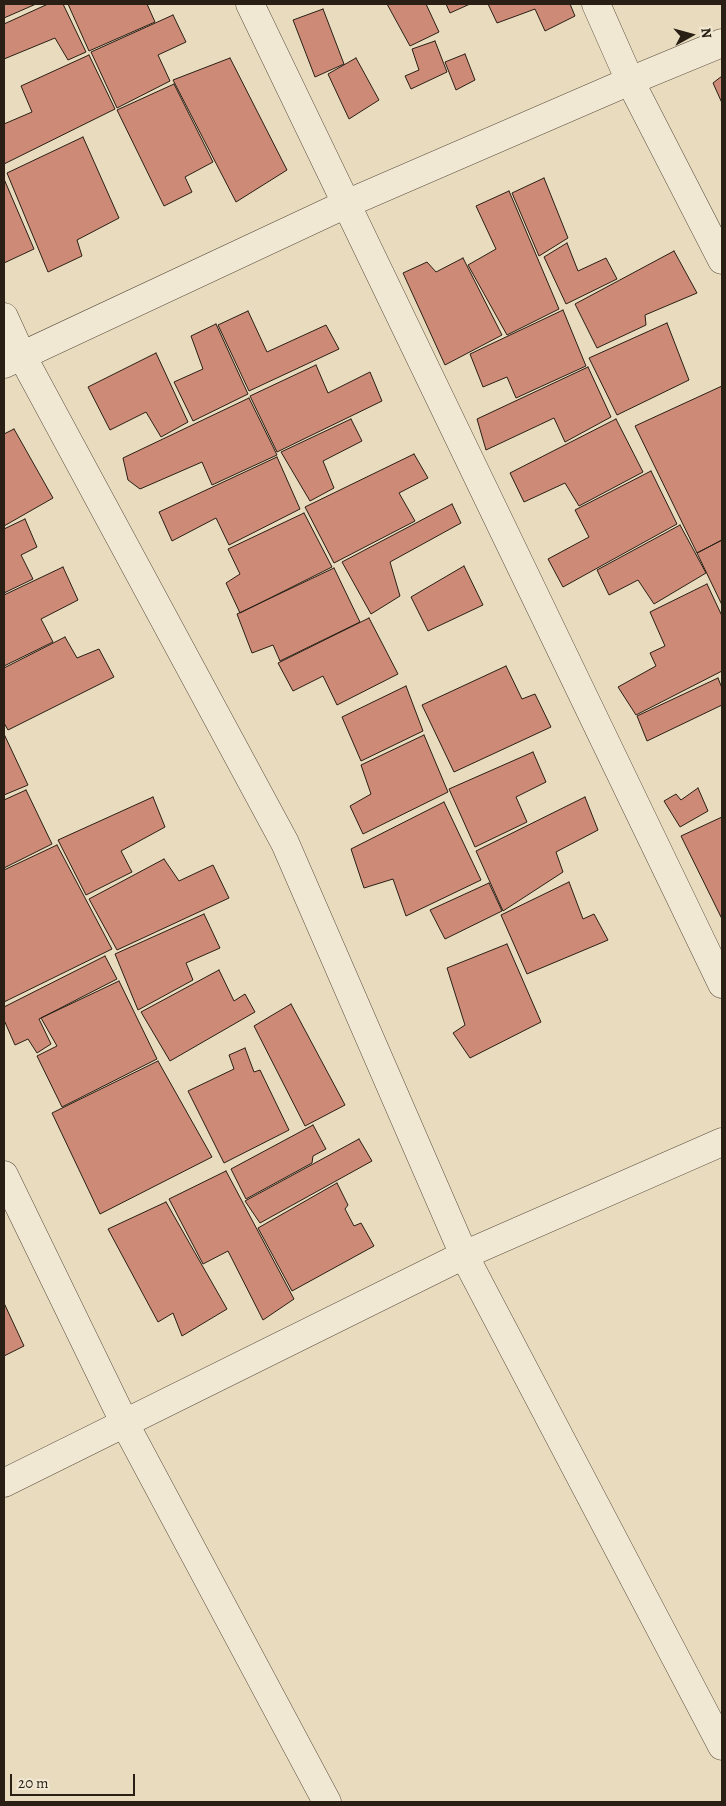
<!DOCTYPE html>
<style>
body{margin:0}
#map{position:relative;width:726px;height:1806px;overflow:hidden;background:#e9dbbd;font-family:Alegreya,serif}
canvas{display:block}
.frame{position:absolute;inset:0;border:5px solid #291f15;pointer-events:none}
.north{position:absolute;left:666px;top:10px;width:50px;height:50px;-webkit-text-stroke:4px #f1e8d4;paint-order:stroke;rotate:83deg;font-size:14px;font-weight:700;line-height:20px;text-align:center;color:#291f15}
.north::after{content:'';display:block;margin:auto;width:18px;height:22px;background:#291f15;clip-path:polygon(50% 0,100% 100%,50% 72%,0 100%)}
.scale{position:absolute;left:10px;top:1774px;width:125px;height:22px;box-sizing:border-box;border:2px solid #291f15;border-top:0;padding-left:6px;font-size:15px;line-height:18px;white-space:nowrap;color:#291f15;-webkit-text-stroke:4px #f1e8d4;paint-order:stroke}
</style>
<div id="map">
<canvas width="726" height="1806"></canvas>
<div class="frame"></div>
<div class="north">N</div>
<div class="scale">20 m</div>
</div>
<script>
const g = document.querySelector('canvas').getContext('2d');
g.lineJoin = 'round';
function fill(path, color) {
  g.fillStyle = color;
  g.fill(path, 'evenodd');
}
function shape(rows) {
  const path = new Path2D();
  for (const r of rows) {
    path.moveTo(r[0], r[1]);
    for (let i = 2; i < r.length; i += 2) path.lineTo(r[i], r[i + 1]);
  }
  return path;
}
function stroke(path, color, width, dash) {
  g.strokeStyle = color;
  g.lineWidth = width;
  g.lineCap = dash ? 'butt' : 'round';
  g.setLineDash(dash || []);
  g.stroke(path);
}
const building = shape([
 [4,4,36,4,4,18,4,4],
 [48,4,63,4,86,52,68,60,55,38,4,59,4,24,48,4],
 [68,4,147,4,155,22,89,51,68,4],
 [387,4,426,4,439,32,410,46,387,4],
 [446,4,470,4,450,13,446,4],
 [488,4,570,4,575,16,545,31,535,9,497,23,488,4],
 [323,9,344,64,315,77,293,20,323,9],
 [173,15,186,42,158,55,170,81,117,108,91,52,173,15],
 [435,41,447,72,411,89,405,76,419,70,412,49,435,41],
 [465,54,475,80,456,90,445,62,465,54],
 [89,55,115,109,4,164,4,124,32,112,21,86,89,55],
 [230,58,287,170,236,202,173,80,230,58],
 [356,58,379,100,349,119,328,74,356,58],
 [722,76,722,103,713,83,722,76],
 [174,84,213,162,185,177,192,192,164,206,117,110,174,84],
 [83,137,119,218,77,240,82,256,48,272,7,173,83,137],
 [544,178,568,238,539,256,512,193,544,178],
 [4,179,34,249,4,263,4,179],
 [509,191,559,309,507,335,468,265,496,249,476,206,509,191],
 [567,243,578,271,606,258,617,279,566,304,544,257,567,243],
 [674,251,697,293,645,315,646,325,597,348,575,304,674,251],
 [463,258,502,335,445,365,403,273,427,262,436,272,463,258],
 [563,310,586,366,516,398,507,377,483,387,470,354,563,310],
 [248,311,267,352,326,325,339,349,249,391,218,325,248,311],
 [667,323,689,380,617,415,589,358,667,323],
 [216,324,248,394,193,421,174,382,203,369,191,336,216,324],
 [156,353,188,422,161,437,146,412,110,430,88,387,156,353],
 [316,365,328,393,370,372,382,401,277,452,250,396,316,365],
 [588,367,611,417,565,442,554,418,486,450,477,419,588,367],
 [722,386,722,540,697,553,635,426,722,386],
 [249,398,277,455,212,485,202,462,140,489,128,480,123,458,249,398],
 [351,419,362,441,323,461,334,488,310,501,281,452,351,419],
 [616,419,643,472,579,506,565,483,524,502,510,473,616,419],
 [14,429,53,498,4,526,4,434,14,429],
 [414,454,428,478,399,493,415,521,334,563,305,507,414,454],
 [277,457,300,509,229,545,216,518,172,541,159,512,277,457],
 [651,471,677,524,563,587,548,559,589,537,575,510,651,471],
 [452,504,461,523,390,562,400,596,371,614,342,562,452,504],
 [304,513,332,567,240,613,226,583,240,574,228,549,304,513],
 [25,519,37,547,21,555,33,579,4,593,4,529,25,519],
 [680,525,706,573,654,604,638,580,609,595,597,570,680,525],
 [722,540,722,605,697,553,722,540],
 [464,566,483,605,428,631,411,597,464,566],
 [63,567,78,600,41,619,53,642,4,666,4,595,63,567],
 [334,568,360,622,280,661,273,645,252,653,237,614,334,568],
 [707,584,722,616,722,671,636,715,618,687,656,666,650,653,665,646,650,612,707,584],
 [369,618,398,674,337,705,323,676,293,691,278,663,369,618],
 [65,637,77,658,99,649,114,677,8,730,4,723,4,668,65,637],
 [506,666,522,699,535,694,551,727,454,772,422,705,506,666],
 [718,678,722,688,722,705,647,741,637,716,718,678],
 [406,686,423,731,361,761,342,717,406,686],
 [4,734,28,785,4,795,4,734],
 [424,735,448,792,363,834,350,806,371,794,361,765,424,735],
 [533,752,546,782,516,797,527,822,475,847,449,789,533,752],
 [698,788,708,811,680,827,664,801,676,794,681,800,698,788],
 [26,790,52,844,4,868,4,800,26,790],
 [153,797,165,827,121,851,132,872,86,895,58,840,153,797],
 [585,797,598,830,556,852,563,872,503,911,476,851,585,797],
 [444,802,481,880,406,916,393,879,364,888,351,849,444,802],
 [722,817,722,919,681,836,722,817],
 [57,845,112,949,4,1002,4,870,57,845],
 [164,859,179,881,213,865,229,898,117,950,89,899,164,859],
 [569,882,583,919,594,914,608,940,527,974,501,915,569,882],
 [489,883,502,911,445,939,430,910,489,883],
 [204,914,220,948,186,963,193,980,138,1010,115,954,204,914],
 [507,944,541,1022,470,1058,453,1033,465,1025,447,968,507,944],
 [105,956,117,979,39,1019,51,1044,37,1053,28,1039,15,1045,4,1020,4,1007,105,956],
 [219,970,234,1001,245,994,255,1012,170,1061,141,1012,219,970],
 [119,981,157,1059,62,1107,37,1056,57,1046,41,1018,119,981],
 [291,1004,345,1105,305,1126,254,1026,291,1004],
 [245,1048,254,1072,260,1070,289,1130,224,1163,188,1091,234,1069,229,1055,245,1048],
 [158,1061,212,1157,100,1214,52,1113,158,1061],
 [313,1125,326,1149,313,1156,312,1163,246,1199,231,1169,313,1125],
 [359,1139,372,1161,260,1223,245,1201,359,1139],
 [226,1171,294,1299,263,1320,228,1251,203,1264,169,1199,226,1171],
 [337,1183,348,1205,345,1209,354,1226,361,1223,374,1246,292,1291,258,1228,337,1183],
 [166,1202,227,1309,182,1336,173,1313,158,1322,108,1229,166,1202],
 [4,1303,24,1346,4,1356,4,1303]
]);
const minor = shape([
 [250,4,722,984],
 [596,4,630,81,722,260],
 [4,317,21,354,285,843,464,1255,722,1746],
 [4,364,346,204,630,81,722,43],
 [4,1175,125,1424,327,1802],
 [4,1483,464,1255,722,1142]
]);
fill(building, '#cd8a77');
stroke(building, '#291f15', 1);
stroke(minor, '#594e3f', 29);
stroke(minor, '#f1e8d4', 28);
</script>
